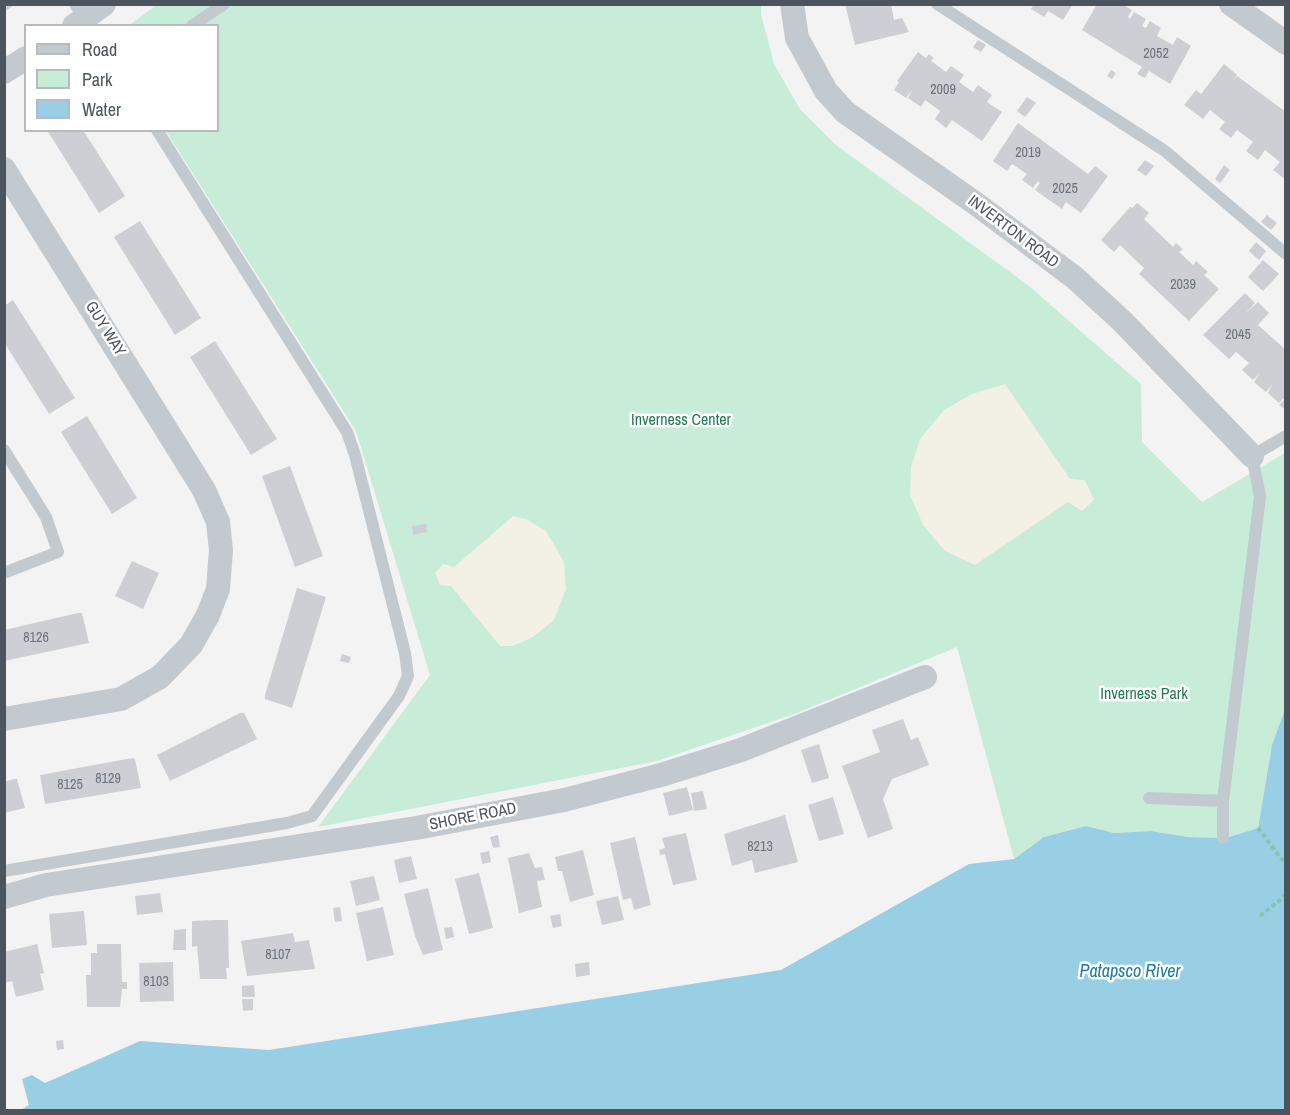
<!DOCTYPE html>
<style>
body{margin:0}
#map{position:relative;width:1290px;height:1115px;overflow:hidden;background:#f4f3f3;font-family:"Archivo Narrow",sans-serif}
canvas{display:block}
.frame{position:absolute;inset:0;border:6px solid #4c545e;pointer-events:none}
.legend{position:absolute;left:24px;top:24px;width:195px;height:108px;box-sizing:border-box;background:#fff;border:2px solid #b7bbbf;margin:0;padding:8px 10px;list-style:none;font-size:18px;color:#4c545e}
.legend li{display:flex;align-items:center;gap:12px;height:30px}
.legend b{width:30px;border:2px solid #b7bbbf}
</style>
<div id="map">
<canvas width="1290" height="1115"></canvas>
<div class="frame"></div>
<ul class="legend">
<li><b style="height:8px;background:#c2c9cf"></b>Road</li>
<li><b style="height:16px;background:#c7ecd8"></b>Park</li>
<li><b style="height:16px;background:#99cfe4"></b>Water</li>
</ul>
</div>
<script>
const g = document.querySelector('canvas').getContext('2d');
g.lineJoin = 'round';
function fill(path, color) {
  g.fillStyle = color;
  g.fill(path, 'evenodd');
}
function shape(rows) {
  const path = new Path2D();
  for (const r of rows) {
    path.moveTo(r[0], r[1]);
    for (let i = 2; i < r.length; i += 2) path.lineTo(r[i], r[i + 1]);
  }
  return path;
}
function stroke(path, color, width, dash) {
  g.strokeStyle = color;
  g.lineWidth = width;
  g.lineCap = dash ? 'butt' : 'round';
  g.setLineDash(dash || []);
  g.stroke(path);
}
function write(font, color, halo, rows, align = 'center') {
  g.font = font + ' "Archivo Narrow",sans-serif';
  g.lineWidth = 5;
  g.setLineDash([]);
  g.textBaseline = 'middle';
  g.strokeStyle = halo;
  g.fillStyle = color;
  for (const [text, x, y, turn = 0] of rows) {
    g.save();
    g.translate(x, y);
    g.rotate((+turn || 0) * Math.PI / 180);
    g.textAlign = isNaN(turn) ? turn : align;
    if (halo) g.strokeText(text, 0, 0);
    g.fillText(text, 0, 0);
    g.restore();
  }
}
const green = shape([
 [158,4,761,5,761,14,774,64,800,109,836,145,1029,286,1141,384,1142,442,1202,502,1285,453,1285,709,1272,745,1258,828,1223,838,1188,837,1151,831,1114,833,1086,826,1044,837,1014,859,957,647,797,713,657,761,318,827,430,675,356,431,166,131,218,130,218,26,128,26]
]);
const sand = shape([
 [1005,384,1070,479,1085,480,1094,500,1082,511,1068,502,975,565,945,551,923,525,910,495,911,467,920,439,944,410,972,394],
 [513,516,526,519,546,531,564,562,566,589,554,620,533,637,513,646,500,646,451,586,440,585,435,573,443,564,454,567]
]);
const water = shape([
 [1285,709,1285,1110,21,1110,29,1105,22,1079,32,1075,45,1083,140,1041,269,1050,781,970,969,864,1014,859,1044,837,1086,826,1114,833,1151,831,1188,837,1225,838,1258,828,1272,745]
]);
const building = shape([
 [4,4,16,4,4,12],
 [845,4,891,4,894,20,902,18,909,32,855,45],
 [1034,4,1073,4,1063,20,1048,11,1044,17,1031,9],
 [1097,4,1122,4,1132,10,1128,17,1130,19,1134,12,1146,19,1142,26,1146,28,1150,21,1161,28,1157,36,1173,45,1177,37,1191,46,1170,84,1149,71,1145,78,1137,74,1142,67,1082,30],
 [978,40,986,45,981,52,973,47],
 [918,52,926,58,929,54,934,58,931,61,946,72,951,66,964,75,959,82,973,92,978,85,992,95,987,102,1002,112,982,141,952,120,946,128,935,119,940,111,925,100,921,107,908,98,912,90,906,98,894,90,899,82,897,81],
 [1224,64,1237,75,1231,82,1237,76,1286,112,1286,180,1273,170,1280,162,1265,150,1258,160,1246,151,1253,142,1237,130,1231,138,1219,129,1225,122,1210,110,1203,119,1184,105,1196,90,1201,94],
 [1111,70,1116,73,1112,79,1107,76],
 [1027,97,1036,103,1025,117,1017,111],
 [1018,123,1088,174,1095,166,1108,176,1081,213,1066,202,1062,209,1035,190,1040,183,1038,181,1033,188,1022,180,1027,174,1012,164,1007,171,993,161],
 [47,130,83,130,125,196,99,213],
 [1145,160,1154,166,1146,176,1137,170],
 [1224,165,1230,170,1220,183,1215,179],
 [1137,203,1149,213,1144,219,1173,247,1176,243,1183,249,1179,252,1193,265,1196,261,1208,272,1204,275,1219,289,1189,321,1139,274,1144,268,1120,245,1114,252,1101,240,1130,207,1132,208],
 [1267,215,1277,223,1271,230,1261,222],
 [140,221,201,318,175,335,114,237],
 [1256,242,1266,251,1259,260,1249,251],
 [1263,260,1279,274,1263,291,1248,277],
 [1245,293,1255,303,1245,314,1258,302,1269,313,1258,325,1286,350,1286,396,1279,403,1268,393,1272,385,1266,392,1254,382,1260,373,1253,380,1242,370,1249,363,1236,352,1229,359,1203,335],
 [13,300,75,398,49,414,4,342,4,306],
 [215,341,277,439,251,455,190,357],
 [1286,398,1286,410,1279,405],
 [87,416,137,498,112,514,61,432],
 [290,466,323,556,295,567,262,476],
 [426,524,427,532,413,535,412,526],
 [132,561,159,573,143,609,115,596],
 [297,588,326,597,292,708,265,699,265,695],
 [78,613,82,613,89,643,4,661,4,630],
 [342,654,351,657,349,663,340,661],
 [240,713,244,713,257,739,170,781,157,755],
 [903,719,911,740,918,737,929,765,892,779,883,799,893,829,868,838,842,766,880,752,872,730],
 [819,744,829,778,812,783,801,750],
 [132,758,135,759,141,788,45,804,40,775],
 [14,779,17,779,25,808,4,813,4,782],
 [687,787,693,810,669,816,663,793],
 [703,791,707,809,694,811,691,793],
 [833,797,844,834,819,841,808,805],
 [785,815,798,862,755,873,752,860,732,866,724,834],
 [686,833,697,880,673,885,665,854,660,855,659,850,665,848,662,838],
 [498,835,500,847,493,848,490,837],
 [635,837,651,905,634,910,631,898,623,900,610,843],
 [583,850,594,895,570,902,562,871,558,871,555,857],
 [489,851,491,862,482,864,480,853],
 [529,853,535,868,542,867,545,880,537,881,542,907,519,913,508,858],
 [411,856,417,879,399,883,394,860],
 [479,873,493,928,469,934,455,879],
 [374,876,380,900,356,906,350,881],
 [428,888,443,950,423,955,415,936,404,894],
 [160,893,163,912,137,915,135,896],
 [618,896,624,920,602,925,596,901],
 [340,907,342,921,335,922,333,908],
 [383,907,394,955,367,961,356,913],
 [84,911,87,945,52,948,49,914],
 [560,914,562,926,553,928,550,916],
 [216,920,228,920,229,968,226,968,227,979,200,979,197,946,192,947,192,921],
 [452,927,454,937,446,939,444,928],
 [186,929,186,950,173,950,174,930],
 [293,933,295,942,309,940,315,969,247,976,241,941],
 [37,944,44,973,40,974,44,990,16,997,12,981,4,983,4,952],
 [97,944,121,944,122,982,127,982,127,989,122,989,120,1007,87,1007,86,975,91,975,91,953,97,953],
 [173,962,174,1001,140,1002,139,963],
 [589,962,590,975,576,977,575,964],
 [254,985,255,997,242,997,242,986],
 [242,999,253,999,253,1010,243,1011],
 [63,1040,64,1049,57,1050,56,1041]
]);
const path = shape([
 [1258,828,1286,865],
 [1260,916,1286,895]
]);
const lane = shape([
 [75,4,87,22],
 [937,4,1165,151,1286,254],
 [192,26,224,4],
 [4,450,46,517,58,552,4,573],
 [1149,798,1223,801,1260,496,1252,456,1286,436],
 [1223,838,1223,801],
 [4,871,287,823,312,816,399,696,408,676,405,653,355,455,347,432,157,130]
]);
const street = shape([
 [792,4,797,38,826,91,845,112,975,203,1075,278,1123,322,1252,456],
 [1231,4,1286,43],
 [74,26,104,4],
 [4,72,26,58],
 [4,169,204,490,218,522,221,550,218,589,208,615,191,645,160,677,121,699,4,719],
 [4,897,46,885,416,828,564,800,661,775,741,750,925,677]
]);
const numberNames = [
 ["2052",1156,54],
 ["2009",943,90],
 ["2019",1028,153],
 ["2025",1065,189],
 ["2039",1183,285],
 ["2045",1238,335],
 ["8126",36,638],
 ["8129",108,779],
 ["8125",70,785],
 ["8213",760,847],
 ["8107",278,955],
 ["8103",156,982]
];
const streetNames = [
 ["INVERTON ROAD",1013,232,37],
 ["GUY WAY",105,329,58],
 ["SHORE ROAD",473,817,-11]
];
const parkNames = [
 ["Inverness Center",681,421],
 ["Inverness Park",1144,695]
];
const waterNames = [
 ["Patapsco River",1130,972]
];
fill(green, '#c7ecd8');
fill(sand, '#f3f0e6');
fill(water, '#99cfe4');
fill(building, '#cdcfd4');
stroke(path, '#82c7a9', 4, [4.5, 3]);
stroke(lane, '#c2c9cf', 12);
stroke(street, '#c2c9cf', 24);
write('14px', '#6c737c', null, numberNames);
write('16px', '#4c545e', '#fff', streetNames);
write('16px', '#237954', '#fff', parkNames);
write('italic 18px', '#1d7ca0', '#fff', waterNames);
</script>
